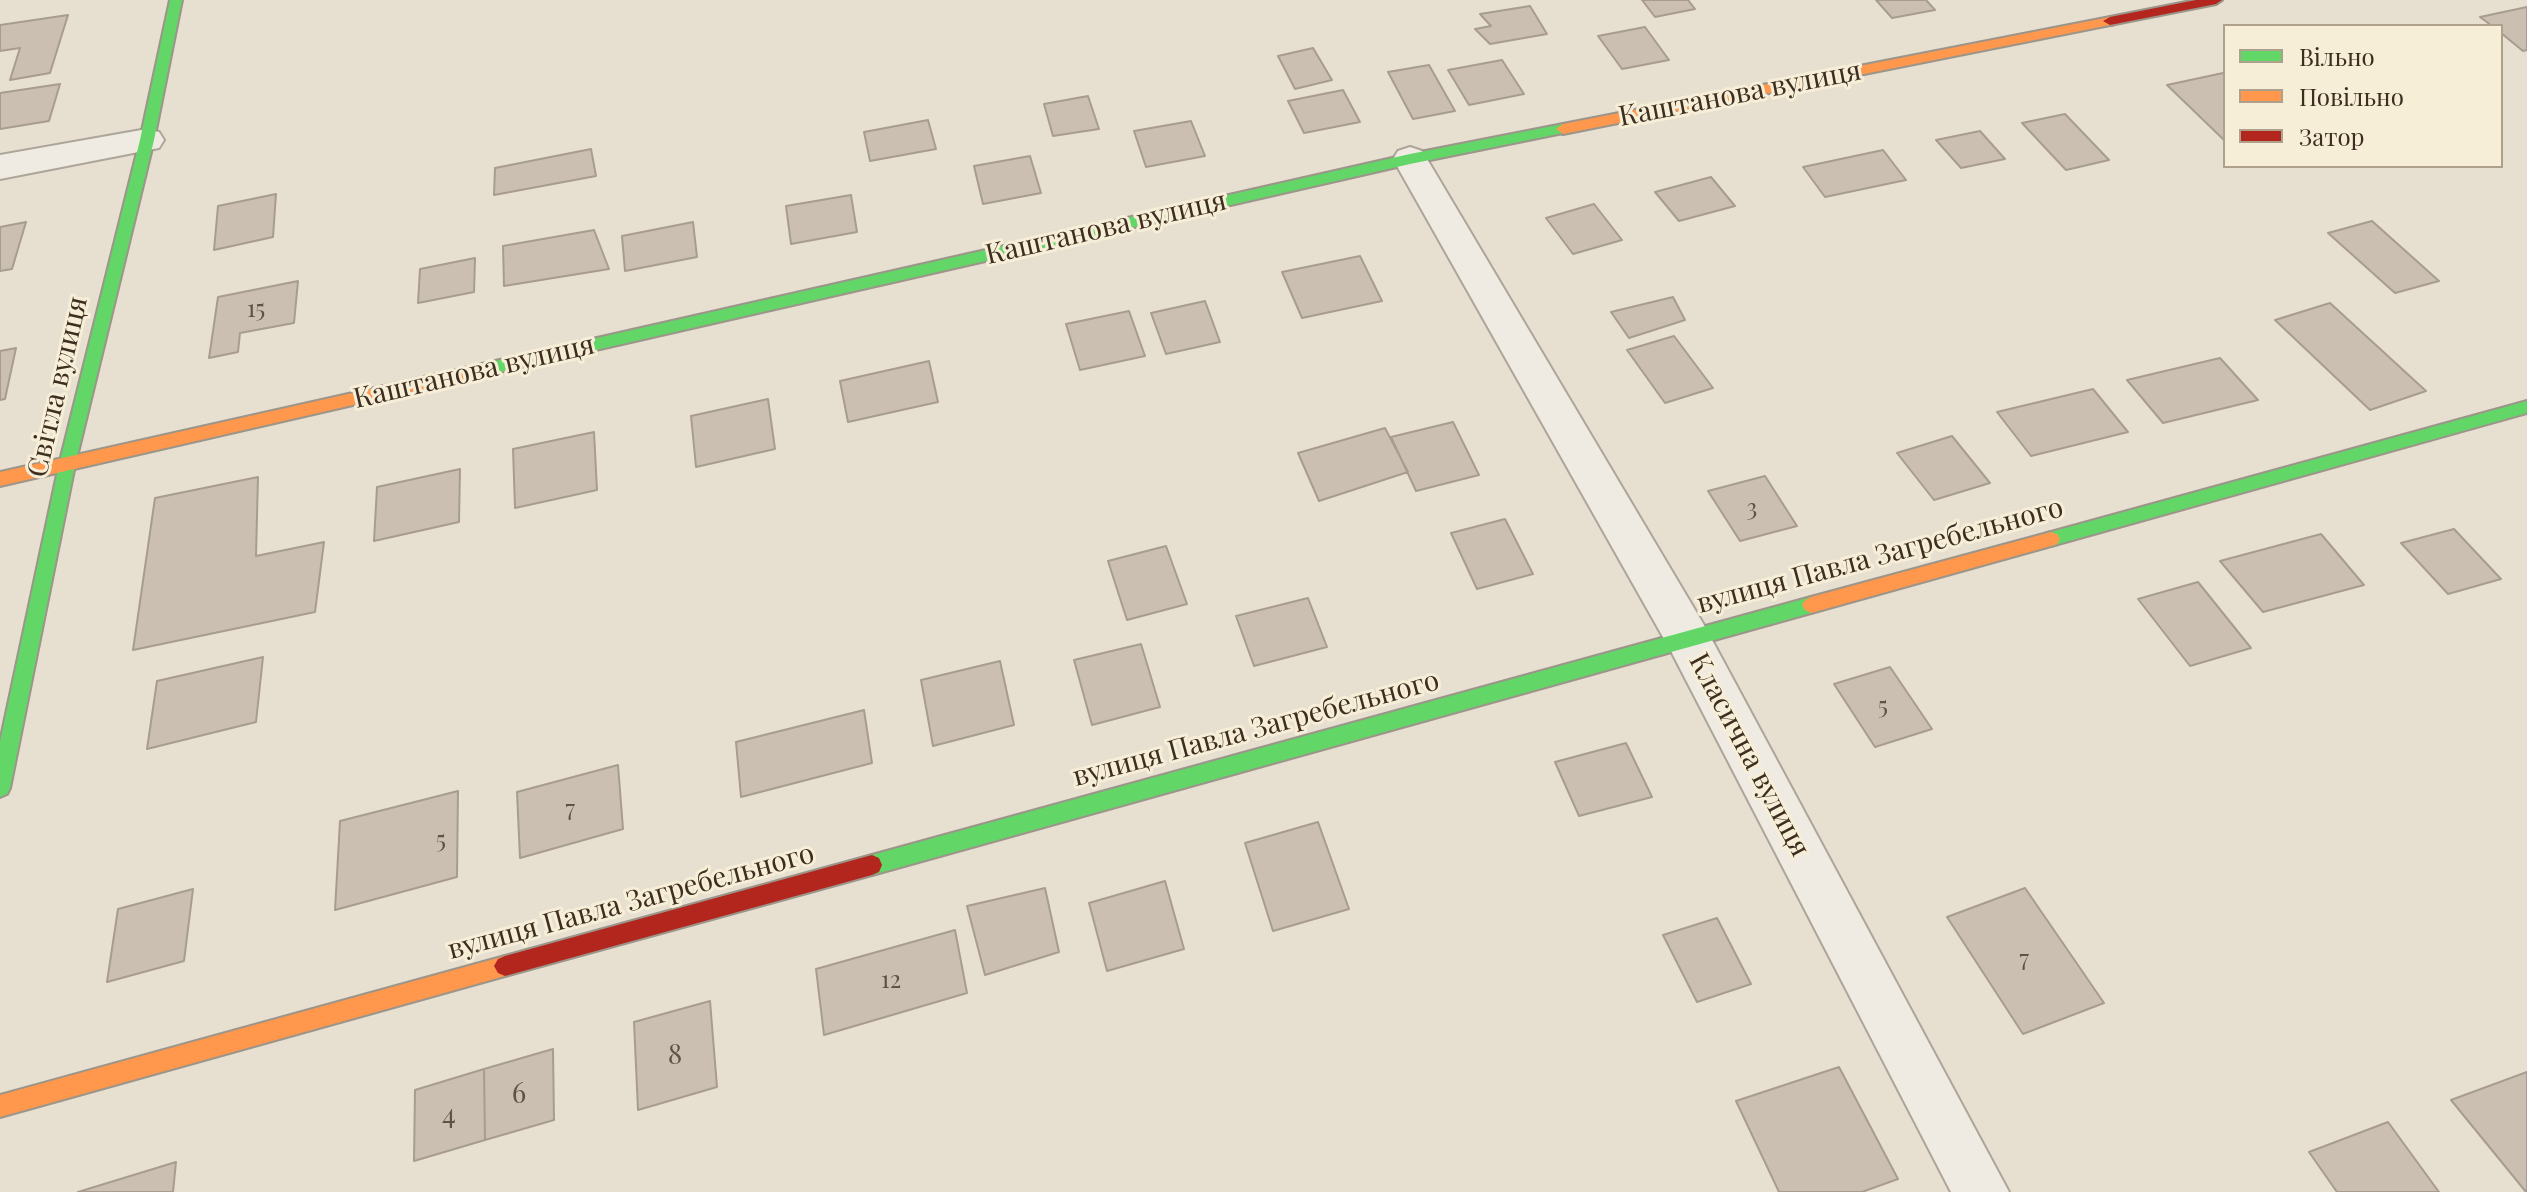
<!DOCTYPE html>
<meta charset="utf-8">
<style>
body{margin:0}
#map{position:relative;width:2527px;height:1192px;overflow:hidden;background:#e7e0d1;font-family:"Playfair Display",serif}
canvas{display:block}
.legend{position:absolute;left:2223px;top:24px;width:280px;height:144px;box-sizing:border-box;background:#f7eed8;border:2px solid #ada18e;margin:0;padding:10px 14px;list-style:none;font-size:24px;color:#3d2e20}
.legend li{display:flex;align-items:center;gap:16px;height:40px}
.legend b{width:40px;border:2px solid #ada18e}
</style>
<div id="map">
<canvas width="2527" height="1192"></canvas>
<ul class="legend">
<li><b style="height:10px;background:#63d668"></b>Вільно</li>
<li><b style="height:10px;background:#ff974d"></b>Повільно</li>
<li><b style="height:10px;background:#b3261e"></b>Затор</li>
</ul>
</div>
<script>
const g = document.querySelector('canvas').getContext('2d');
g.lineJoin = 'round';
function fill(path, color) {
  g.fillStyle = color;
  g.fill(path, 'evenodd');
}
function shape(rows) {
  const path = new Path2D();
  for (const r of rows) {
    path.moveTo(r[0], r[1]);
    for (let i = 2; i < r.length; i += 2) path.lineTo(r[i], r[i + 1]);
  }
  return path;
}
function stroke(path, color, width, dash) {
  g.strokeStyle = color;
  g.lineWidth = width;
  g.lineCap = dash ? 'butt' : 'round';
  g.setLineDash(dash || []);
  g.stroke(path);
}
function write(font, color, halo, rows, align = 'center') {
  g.font = font + ' "Playfair Display",serif';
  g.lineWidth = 6;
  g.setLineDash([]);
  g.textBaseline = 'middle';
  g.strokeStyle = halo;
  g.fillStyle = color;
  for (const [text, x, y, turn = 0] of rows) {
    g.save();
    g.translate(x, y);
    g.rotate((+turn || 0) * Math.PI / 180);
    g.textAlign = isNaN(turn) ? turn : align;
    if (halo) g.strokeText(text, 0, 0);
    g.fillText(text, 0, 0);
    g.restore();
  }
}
const building = shape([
 [1642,0,1688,0,1695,9,1655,17,1642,0],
 [1876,0,1926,0,1935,10,1892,18,1876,0],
 [1530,6,1547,34,1490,44,1475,29,1491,26,1480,14,1530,6],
 [2527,7,2527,50,2523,51,2501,33,2501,26,2492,26,2480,17,2527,7],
 [68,15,50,73,10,80,20,48,0,51,0,25,68,15],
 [1645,27,1669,60,1622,69,1598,36,1645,27],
 [1313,48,1332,80,1295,89,1278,56,1313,48],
 [1502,60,1524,94,1469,105,1448,70,1502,60],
 [1429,65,1455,111,1413,119,1388,72,1429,65],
 [2223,73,2225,76,2225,141,2167,85,2223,73],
 [60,84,49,121,0,129,0,93,60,84],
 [1343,90,1360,122,1304,133,1288,101,1343,90],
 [1088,96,1099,129,1053,136,1044,104,1088,96],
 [2065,114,2109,160,2066,170,2022,123,2065,114],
 [928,120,936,149,870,161,864,132,928,120],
 [1191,121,1205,156,1146,167,1134,131,1191,121],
 [1980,131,2005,159,1961,168,1936,140,1980,131],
 [591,149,596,176,494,195,495,168,591,149],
 [1883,150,1906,180,1825,197,1803,167,1883,150],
 [1030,156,1041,193,983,204,974,166,1030,156],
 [1711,177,1735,206,1679,221,1655,192,1711,177],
 [276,194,273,237,214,250,218,206,276,194],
 [851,195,857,232,791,244,786,206,851,195],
 [1594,204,1622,240,1573,254,1546,218,1594,204],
 [2372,221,2439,281,2395,293,2328,233,2372,221],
 [26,222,12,269,0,271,0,227,26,222],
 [693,222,697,257,625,271,622,236,693,222],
 [594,230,609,269,504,286,503,246,594,230],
 [1360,256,1382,301,1302,318,1282,272,1360,256],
 [475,258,474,292,418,303,420,269,475,258],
 [298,281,294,323,240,333,238,352,209,358,218,297,298,281],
 [1673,297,1685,320,1629,338,1611,312,1673,297],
 [1205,301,1220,342,1166,354,1151,313,1205,301],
 [2330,303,2426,391,2370,410,2275,320,2330,303],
 [1129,311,1145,356,1080,370,1066,324,1129,311],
 [1674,336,1713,388,1665,403,1627,350,1674,336],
 [16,348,5,399,0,400,0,351,16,348],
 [2220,358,2258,400,2163,423,2127,380,2220,358],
 [929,361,938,402,848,422,840,381,929,361],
 [2093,389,2128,432,2031,456,1997,412,2093,389],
 [768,399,775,449,696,467,691,416,768,399],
 [1453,422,1479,475,1416,491,1391,437,1453,422],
 [1385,428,1408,472,1319,501,1298,453,1385,428],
 [594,432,597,490,515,508,513,449,594,432],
 [1952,436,1990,483,1934,500,1897,453,1952,436],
 [460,469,459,522,374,541,377,487,460,469],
 [1765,476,1797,526,1740,541,1708,491,1765,476],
 [258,477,256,556,324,542,315,612,133,650,155,498,258,477],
 [1505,519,1533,574,1477,589,1451,533,1505,519],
 [2454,529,2501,579,2448,594,2401,543,2454,529],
 [2321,534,2364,585,2263,612,2220,561,2321,534],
 [1166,546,1187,604,1127,620,1108,561,1166,546],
 [2198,582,2251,648,2190,666,2138,599,2198,582],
 [1308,598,1327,647,1254,666,1236,616,1308,598],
 [1141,644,1160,707,1092,725,1074,660,1141,644],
 [263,657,256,722,147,749,157,681,263,657],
 [1000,661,1014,725,933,746,921,680,1000,661],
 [1890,667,1932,729,1875,747,1834,684,1890,667],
 [864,710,872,763,741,797,736,742,864,710],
 [1626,743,1652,797,1579,816,1555,762,1626,743],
 [618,765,623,829,520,858,517,792,618,765],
 [458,791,457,877,335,910,340,821,458,791],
 [1318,822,1349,909,1273,931,1245,843,1318,822],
 [1165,881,1184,949,1107,971,1089,903,1165,881],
 [1045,888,1059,952,985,975,967,906,1045,888],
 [2025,888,2104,1003,2023,1034,1947,917,2025,888],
 [193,889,184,961,107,982,118,909,193,889],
 [1717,918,1751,984,1697,1002,1663,935,1717,918],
 [955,930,967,993,824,1035,816,969,955,930],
 [710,1001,717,1087,638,1110,634,1022,710,1001],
 [553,1049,554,1120,485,1140,484,1069,553,1049],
 [1839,1067,1898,1179,1862,1192,1779,1192,1736,1101,1839,1067],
 [484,1069,485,1140,414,1161,415,1090,484,1069],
 [2527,1072,2527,1192,2526,1192,2451,1100,2527,1072],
 [2388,1122,2439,1192,2337,1192,2309,1152,2388,1122],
 [176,1162,173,1192,78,1192,176,1162]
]);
const street = shape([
 [147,129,159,132,164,140,159,148,0,179,0,155,147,129],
 [1410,147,1422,151,1427,159,1704,625,2009,1192,1951,1192,1672,653,1393,159,1398,151,1410,147]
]);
const fast = shape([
 [170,0,182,0,154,140,75,465,10,788,7,794,0,797,0,742,59,465,140,140,170,0],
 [1563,124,1570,129,1568,132,1410,164,482,376,474,370,482,364,1410,154,1563,124],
 [2527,401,2527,413,2051,546,2045,544,2042,539,2045,534,2051,532,2527,401],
 [1811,597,1817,600,1820,605,1817,610,1811,613,872,875,865,872,862,865,865,858,872,855,1811,597]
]);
const slow = shape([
 [2110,17,2117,21,2115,24,1563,134,1556,129,1563,124,2110,17],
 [482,364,488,366,490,370,488,374,0,486,0,472,482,364],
 [2051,532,2057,534,2060,539,2057,544,2051,546,1811,613,1805,610,1802,605,1805,600,1811,597,2051,532],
 [505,956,512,959,516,966,512,973,505,976,0,1117,0,1095,505,956]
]);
const jam = shape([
 [2196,0,2222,0,2216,4,2110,25,2103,21,2110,17,2196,0],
 [872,855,879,858,882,865,879,872,872,875,505,976,498,973,494,966,498,959,505,956,872,855]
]);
const numberNames = [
 ["15",256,310],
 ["3",1752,509],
 ["5",1883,707],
 ["7",570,810],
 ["5",441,841],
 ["7",2024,960],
 ["12",891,981]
];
const streetNames = [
 ["Каштанова вулиця",1740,94,-11],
 ["Каштанова вулиця",1106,228,-13],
 ["Каштанова вулиця",474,372,-13],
 ["Світла вулиця",58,387,-77],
 ["вулиця Павла Загребельного",1880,556,-15],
 ["вулиця Павла Загребельного",1256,729,-15],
 ["Класична вулиця",1749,755,62],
 ["вулиця Павла Загребельного",631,902,-15]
];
const nearNumbernames = [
 ["8",675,1055],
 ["6",519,1094],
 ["4",449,1115]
];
fill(building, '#cbbfb2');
stroke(building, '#a89c90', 2);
stroke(street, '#ada599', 4);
stroke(fast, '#9c958a', 4);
stroke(slow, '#9c958a', 4);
stroke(jam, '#9c958a', 4);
fill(street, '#efebe3');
fill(fast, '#63d668');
fill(slow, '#ff974d');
fill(jam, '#b3261e');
write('24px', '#605244', null, numberNames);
write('28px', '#3d2e20', '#f7eed8', streetNames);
write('28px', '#605244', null, nearNumbernames);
</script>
